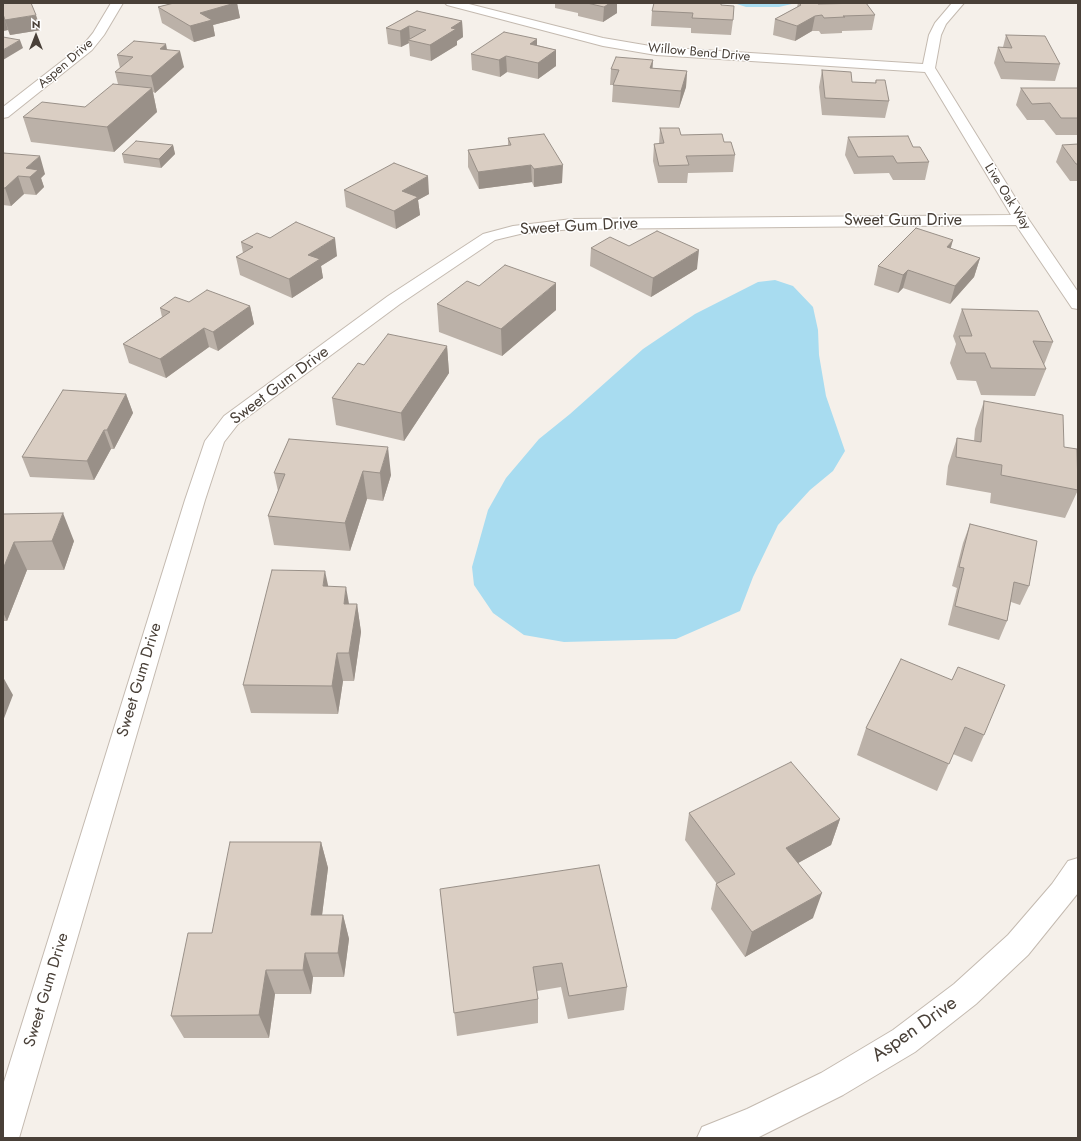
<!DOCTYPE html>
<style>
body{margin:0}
#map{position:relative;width:1081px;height:1141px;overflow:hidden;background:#f5f0ea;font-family:Jost,sans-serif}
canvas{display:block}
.frame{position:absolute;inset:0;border:4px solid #494038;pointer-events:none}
.north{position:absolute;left:16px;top:16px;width:40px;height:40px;-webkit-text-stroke:3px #fff;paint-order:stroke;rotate:0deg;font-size:11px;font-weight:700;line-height:16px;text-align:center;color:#494038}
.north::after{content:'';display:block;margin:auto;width:14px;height:18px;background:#494038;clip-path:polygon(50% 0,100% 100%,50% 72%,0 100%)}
</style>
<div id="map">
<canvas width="1081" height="1141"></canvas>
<div class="frame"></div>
<div class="north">N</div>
</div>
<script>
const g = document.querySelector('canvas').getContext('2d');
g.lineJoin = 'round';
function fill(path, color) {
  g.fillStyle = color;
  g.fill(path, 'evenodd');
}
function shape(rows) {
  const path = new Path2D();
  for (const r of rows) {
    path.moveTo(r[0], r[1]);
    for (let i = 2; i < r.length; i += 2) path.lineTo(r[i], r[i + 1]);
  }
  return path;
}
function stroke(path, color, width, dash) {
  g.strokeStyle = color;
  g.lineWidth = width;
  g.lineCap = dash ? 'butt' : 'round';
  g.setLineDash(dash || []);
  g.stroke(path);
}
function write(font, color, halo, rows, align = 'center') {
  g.font = font + ' Jost,sans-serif';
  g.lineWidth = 3;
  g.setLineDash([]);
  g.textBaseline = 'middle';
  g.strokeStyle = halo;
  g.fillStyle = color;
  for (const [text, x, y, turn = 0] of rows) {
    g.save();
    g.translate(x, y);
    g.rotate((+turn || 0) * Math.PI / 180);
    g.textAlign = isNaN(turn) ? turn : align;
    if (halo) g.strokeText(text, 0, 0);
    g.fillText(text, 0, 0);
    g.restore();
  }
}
const water = shape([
 [734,3,796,3,779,7,746,7],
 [775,280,793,286,813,307,818,330,819,355,826,396,845,451,833,471,810,490,778,525,753,577,740,611,676,639,564,642,524,635,493,613,474,585,472,567,488,510,506,478,539,439,570,414,643,349,695,314,758,282]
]);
const minor = shape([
 [111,3,123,3,104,35,92,50,8,117,3,118,3,107,84,44,93,33,111,3],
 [445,3,465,3,603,38,656,47,923,64,929,35,935,23,952,3,964,3,946,24,941,35,935,68,1029,220,1078,292,1078,309,1072,308,1016,225,572,229,520,234,495,240,400,304,238,424,224,442,205,500,19,1138,3,1138,3,1085,185,500,205,441,224,416,388,296,483,234,513,226,572,219,1011,215,925,72,656,55,603,46,447,5,445,3],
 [1078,858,1078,893,1028,955,976,1004,915,1052,843,1095,757,1138,697,1138,702,1127,747,1109,821,1073,893,1030,954,984,1008,935,1052,884,1068,861,1078,858]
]);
const wall = shape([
 [3,3,41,30,10,35,8,30,3,31],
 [174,3,237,3,240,18,213,25,215,36,194,42,162,23,158,7],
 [555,3,617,3,617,13,603,22,578,16,578,13,555,8],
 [798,3,818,3,818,4,875,15,872,30,842,31,842,33,821,34,819,31,812,31,795,41,773,35,775,19,797,7],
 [721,5,733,20,731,35,691,33,691,28,651,26,652,11],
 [417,11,462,21,463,37,457,41,457,45,431,61,410,56,409,43,401,47,388,44,386,28],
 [1006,35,1060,64,1055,81,1001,79,994,63,998,47,1003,47],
 [537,39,537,45,556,50,556,66,538,79,507,72,500,77,472,70,471,54],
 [167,49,184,67,155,93,153,92,157,112,114,152,31,142,23,117,85,107,118,84,115,72,120,68,117,55],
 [653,60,652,68,687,71,686,87,679,108,612,102,613,85,610,85,611,69],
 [822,70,852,82,875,83,876,80,889,101,885,118,822,115,819,87],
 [1021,88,1078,88,1078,135,1056,135,1044,120,1027,120,1016,105],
 [660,128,681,135,724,142,735,155,733,172,688,173,687,183,658,183,653,161,654,144,659,144],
 [848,137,913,147,929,162,925,180,893,180,889,173,854,174,845,155],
 [508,138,562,183,534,187,532,182,479,189,468,167,468,150,508,145],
 [1078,144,1078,181,1070,181,1056,162,1062,145],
 [173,145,175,154,161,168,124,163,122,154],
 [3,152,45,174,41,178,44,187,36,195,24,194,11,206,3,205],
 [344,190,429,194,418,200,420,215,396,229,346,207],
 [270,238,337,256,321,266,323,278,292,298,240,275,236,257,243,253,241,242],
 [629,246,697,269,651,297,590,266,591,248],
 [951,249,980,258,974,277,950,304,903,288,898,293,874,285,878,266],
 [479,286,556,310,502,356,439,332,437,304],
 [189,302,250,306,254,324,218,351,209,347,166,378,129,363,123,344,162,317,160,308],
 [962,309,1053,342,1044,365,1046,369,1035,396,981,395,976,381,957,380,950,363,956,344,953,336],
 [447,346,449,373,404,441,336,425,332,398,364,365],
 [126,394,133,413,114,449,111,449,94,480,30,477,22,457],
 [984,401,1064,447,1078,490,1065,518,990,503,991,493,946,485,948,466,957,438,974,441,975,429],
 [289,439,391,475,383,501,367,499,350,551,274,545,268,516,278,491,274,473],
 [3,514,74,541,64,570,27,570,7,621,3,621],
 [970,524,1029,586,1020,605,1011,602,1007,621,999,640,948,625,957,588,952,586,963,543],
 [328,587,349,604,357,604,361,632,354,681,343,681,338,714,251,713,243,685],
 [901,659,984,735,972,762,953,754,937,791,857,755,866,728],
 [689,813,840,819,831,845,798,863,813,918,745,957,711,909,716,884,717,884,685,840],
 [321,842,328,868,322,915,343,915,349,939,344,977,313,977,311,994,275,994,269,1038,184,1038,171,1016,212,933],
 [440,889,627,987,624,1010,568,1019,561,987,537,991,538,999,538,1023,457,1036]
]);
const shadedWall = shape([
 [235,3,237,3,240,18,213,25,215,36,194,42,190,26,200,13],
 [610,3,617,3,617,13,603,22,604,7],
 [3,14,8,30,3,31],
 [36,15,41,30,10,35,5,20],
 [815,16,812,31,795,41,797,26],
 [462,21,463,37,457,41,457,45,431,61,430,45,451,28],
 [409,26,410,41,408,40,409,43,401,47,400,31],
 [537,39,537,55,530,44],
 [20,40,23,48,3,60,3,50],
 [166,44,169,60,160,49],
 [556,50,556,66,538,79,538,63],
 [180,51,184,67,155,93,151,76],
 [506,56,507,72,500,77,499,60],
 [653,60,652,77,650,68],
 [687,71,686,87,679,108,681,91],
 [152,88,157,112,114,152,107,127],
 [173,145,175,154,161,168,159,159],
 [40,156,45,174,41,178,44,187,36,195,26,168],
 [531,165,532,182,479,189,478,172],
 [563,165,562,183,534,187,534,169],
 [18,176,24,194,11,206,5,188],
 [428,176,429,194,418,200,420,215,396,229,394,211,402,191],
 [335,238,337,256,321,266,323,278,292,298,289,279,308,255],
 [953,240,948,258,947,247],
 [699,250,697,269,651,297,653,278],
 [980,258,974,277,950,304,955,286],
 [908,270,903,288,898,293,903,275],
 [556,283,556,310,502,356,501,329],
 [250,306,254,324,218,351,213,332],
 [204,328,209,347,166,378,160,359],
 [447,346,449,373,404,441,401,413],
 [126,394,133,413,114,449,107,430],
 [104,430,111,449,94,480,87,461],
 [388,447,391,475,383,501,380,473],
 [363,471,367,499,350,551,345,523],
 [63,513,74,541,64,570,52,541],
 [14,542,27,570,7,621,3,612,3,569],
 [325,571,331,599,323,586],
 [346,587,351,615,344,604],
 [357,604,361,632,354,681,349,653],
 [337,653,343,681,338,714,332,686],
 [3,677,13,695,3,721],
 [840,819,831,845,778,874,786,848],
 [321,842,328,868,319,939,311,915],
 [822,893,813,918,745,957,752,932],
 [343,915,349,939,344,977,338,953],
 [305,953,313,977,311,994,303,970],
 [266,970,275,994,269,1038,259,1015]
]);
const building = shape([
 [3,3,31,3,36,15,5,20,3,14,3,3],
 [174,3,235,3,200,13,212,20,190,26,158,7,174,3],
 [587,3,610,3,604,7,587,3],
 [654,3,721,3,721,5,734,6,733,20,692,18,693,13,652,11,654,3],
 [799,3,818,3,818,4,866,3,875,15,843,16,845,17,824,18,822,15,815,16,797,26,775,19,801,5,799,3],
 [417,11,462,21,451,28,456,29,430,45,408,40,426,30,409,26,400,31,386,28,417,11],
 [504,32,537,39,530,44,556,50,538,63,506,56,499,60,471,54,504,32],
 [1006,35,1045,36,1060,64,1005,62,998,47,1012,48,1006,35],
 [3,37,20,40,3,50,3,37],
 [134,41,166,44,160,49,180,51,151,76,115,72,133,57,117,55,134,41],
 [616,57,653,60,650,68,687,71,681,91,613,85,619,70,611,69,616,57],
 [822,70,851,72,852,82,876,83,876,80,885,80,889,101,825,98,822,70],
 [113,84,152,88,107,127,23,117,42,102,85,107,113,84],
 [1021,88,1078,88,1078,118,1061,118,1050,103,1032,104,1021,88],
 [660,128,679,128,681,135,722,134,724,142,731,142,735,155,686,156,689,165,659,166,654,144,664,143,660,128],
 [544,134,563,165,534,169,531,165,478,172,468,150,511,145,508,138,544,134],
 [908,136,913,147,920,147,929,162,897,163,893,156,858,157,848,137,908,136],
 [136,141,173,145,159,159,122,154,136,141],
 [1078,144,1078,164,1076,164,1062,145,1078,144],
 [3,153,40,156,26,168,38,170,30,177,18,176,5,188,3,188,3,153],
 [394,163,428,176,402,191,418,197,394,211,344,190,394,163],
 [296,222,335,238,308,255,320,259,289,279,236,257,253,247,241,242,257,233,270,238,296,222],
 [916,228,953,240,947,247,980,258,955,286,908,270,903,275,878,266,916,228],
 [657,231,699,250,653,278,591,248,610,237,629,246,657,231],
 [505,265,556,283,501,329,437,304,467,281,479,286,505,265],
 [207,290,250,306,213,332,204,328,160,359,123,344,170,312,160,308,175,297,189,302,207,290],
 [962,309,1038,311,1053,342,1033,341,1046,369,991,368,985,353,966,353,959,336,972,336,962,309],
 [388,334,447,346,401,413,332,398,358,363,364,365,388,334],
 [63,390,126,394,107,430,104,430,87,461,22,457,63,390],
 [984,401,1063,415,1064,447,1077,449,1078,490,1001,475,1002,465,956,457,957,438,981,442,984,401],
 [289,439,388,447,380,473,363,471,345,523,268,516,285,474,274,473,289,439],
 [63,513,52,541,14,542,3,569,3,514,63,513],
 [970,524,1037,541,1029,586,1014,582,1007,621,955,606,964,568,959,567,970,524],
 [272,570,325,571,323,586,346,587,344,604,357,604,349,653,337,653,332,686,243,685,272,570],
 [901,659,952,680,958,667,1005,685,984,735,965,727,949,764,866,728,901,659],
 [791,762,840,819,786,848,822,893,752,932,716,884,735,874,689,813,791,762],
 [230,842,321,842,311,915,343,915,338,953,305,953,303,970,266,970,259,1015,171,1016,188,933,212,933,230,842],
 [599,865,627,987,569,996,562,963,533,967,538,999,454,1013,440,889,599,865]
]);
const farStreetnames = [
 ["Willow Bend Drive",699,53,5],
 ["Aspen Drive",66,64,-41],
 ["Live Oak Way",1007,197,58]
];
const streetNames = [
 ["Sweet Gum Drive",903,221],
 ["Sweet Gum Drive",579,227,-3],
 ["Sweet Gum Drive",280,386,-37],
 ["Sweet Gum Drive",140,680,-73],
 ["Sweet Gum Drive",47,990,-73]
];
const nearStreetnames = [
 ["Aspen Drive",915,1030,-35]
];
fill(water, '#a8dcf0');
stroke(minor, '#c4bab0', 2);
fill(minor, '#fff');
fill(wall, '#bbb1a8');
fill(shadedWall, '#999088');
fill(building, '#dacec3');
stroke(building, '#999088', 1);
write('13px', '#494038', '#fff', farStreetnames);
write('16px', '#494038', '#fff', streetNames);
write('19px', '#494038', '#fff', nearStreetnames);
</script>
